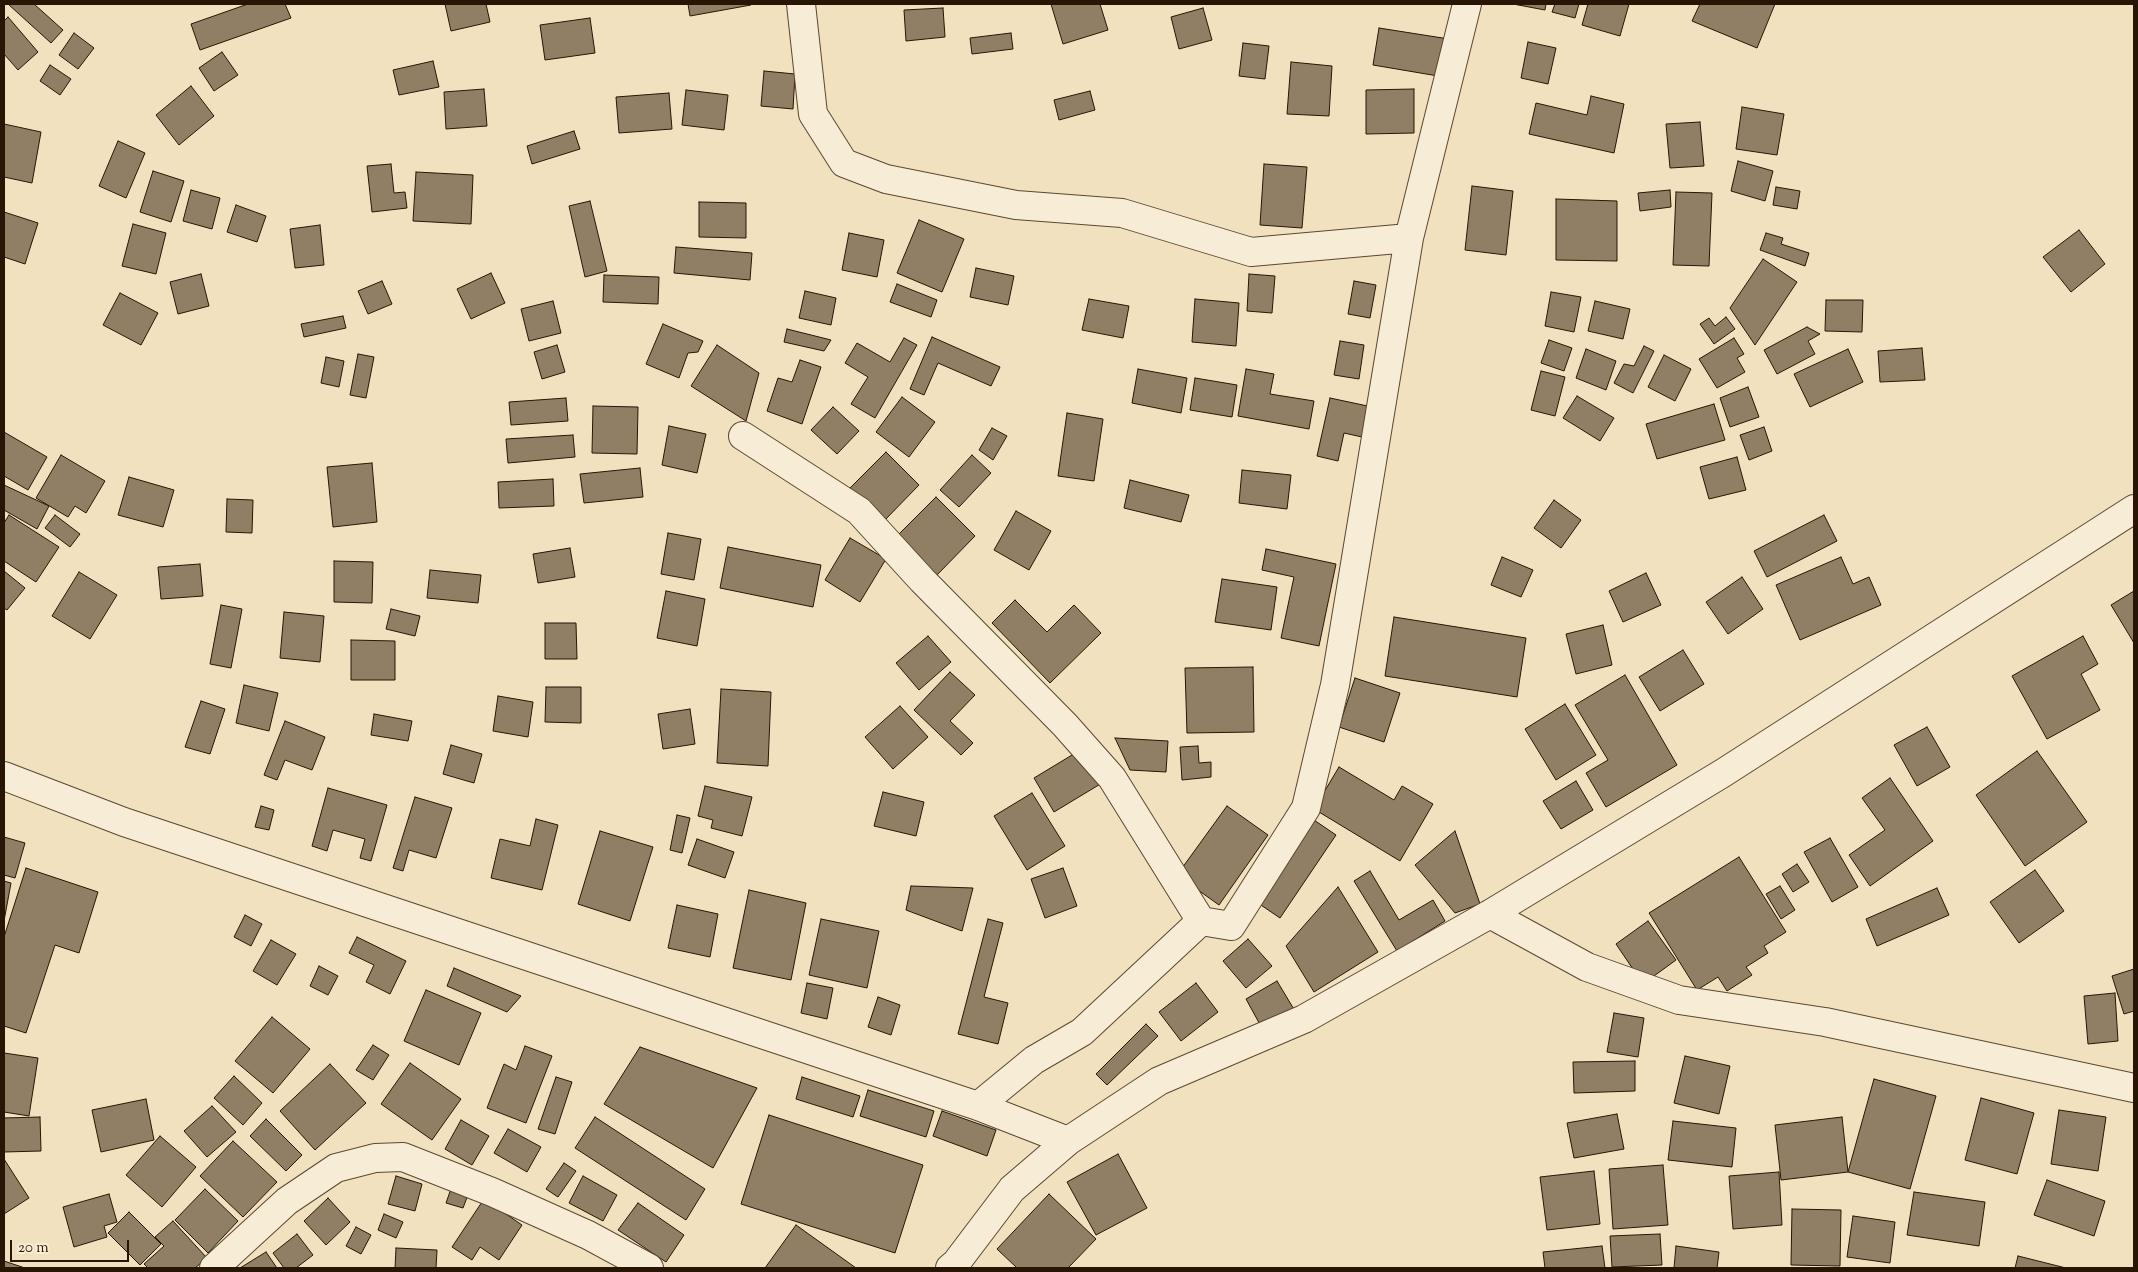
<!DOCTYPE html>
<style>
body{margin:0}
#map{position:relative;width:2138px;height:1272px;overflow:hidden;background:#f2e1bf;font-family:"Sorts Mill Goudy",serif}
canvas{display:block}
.frame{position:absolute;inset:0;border:5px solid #281503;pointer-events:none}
.scale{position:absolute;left:10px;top:1240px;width:119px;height:22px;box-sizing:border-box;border:2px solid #281503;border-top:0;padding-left:6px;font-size:15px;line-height:18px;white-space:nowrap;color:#281503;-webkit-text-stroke:4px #f7ecd5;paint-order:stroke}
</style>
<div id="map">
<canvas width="2138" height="1272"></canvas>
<div class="frame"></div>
<div class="scale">20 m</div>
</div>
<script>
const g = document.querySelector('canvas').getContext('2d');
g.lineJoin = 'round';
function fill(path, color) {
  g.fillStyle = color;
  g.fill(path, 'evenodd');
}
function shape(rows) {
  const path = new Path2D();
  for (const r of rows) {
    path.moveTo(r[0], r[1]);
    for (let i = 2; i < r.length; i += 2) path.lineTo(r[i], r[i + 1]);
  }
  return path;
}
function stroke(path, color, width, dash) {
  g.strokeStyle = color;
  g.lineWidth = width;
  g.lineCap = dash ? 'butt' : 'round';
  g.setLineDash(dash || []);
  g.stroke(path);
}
const building = shape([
 [8,4,34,4,63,30,51,43,8,4],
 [248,4,285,4,291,18,200,50,191,24,248,4],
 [445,4,486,4,490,22,451,31,445,4],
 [688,4,751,4,751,5,690,16,688,4],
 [1051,4,1100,4,1108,30,1063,44,1051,4],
 [1513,4,1546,4,1545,10,1513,4],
 [1555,4,1579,4,1575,18,1552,12,1555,4],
 [1588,4,1629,4,1620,36,1582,25,1588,4],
 [1700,4,1775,4,1757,48,1692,21,1700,4],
 [943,8,945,37,906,41,904,10,943,8],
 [1203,8,1212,40,1179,49,1171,17,1203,8],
 [8,17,38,52,18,70,4,54,4,21,8,17],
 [590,18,595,53,545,60,540,25,590,18],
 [1379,28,1449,39,1444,77,1373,65,1379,28],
 [74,33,94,48,78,69,59,55,74,33],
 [1011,33,1013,49,972,54,970,38,1011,33],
 [1528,42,1556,48,1548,84,1521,78,1528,42],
 [1243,43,1269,46,1265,79,1239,76,1243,43],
 [222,52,238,75,214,91,199,68,222,52],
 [433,61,439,87,399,95,393,70,433,61],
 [1291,62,1332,66,1329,116,1287,114,1291,62],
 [50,65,71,79,60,95,40,81,50,65],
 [764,71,795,74,793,109,761,106,764,71],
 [191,86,214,116,179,145,156,115,191,86],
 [484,89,487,126,446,129,444,92,484,89],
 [1414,89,1414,133,1366,134,1366,90,1414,89],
 [686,90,728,95,724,130,682,125,686,90],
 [1090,91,1095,110,1059,120,1054,100,1090,91],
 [669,93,672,129,619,133,616,97,669,93],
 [1591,96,1624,104,1614,153,1529,134,1536,103,1587,115,1591,96],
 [1742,107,1784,114,1777,155,1736,149,1742,107],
 [1700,122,1704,166,1670,168,1666,124,1700,122],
 [4,124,41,132,32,183,4,177,4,124],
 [574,131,580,149,532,164,527,146,574,131],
 [118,141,145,153,126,198,99,186,118,141],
 [1738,161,1773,171,1765,201,1731,191,1738,161],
 [391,164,394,193,405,192,407,208,372,212,367,166,391,164],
 [1264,164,1307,167,1302,228,1260,225,1264,164],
 [153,171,184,181,171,222,140,212,153,171],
 [416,172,473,175,471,224,413,221,416,172],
 [1472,186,1513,191,1506,255,1465,250,1472,186],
 [1776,187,1800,191,1797,209,1773,205,1776,187],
 [191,190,220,198,212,229,183,221,191,190],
 [1670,190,1671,207,1640,211,1638,193,1670,190],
 [1676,192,1712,193,1709,266,1673,265,1676,192],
 [1556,199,1617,201,1617,261,1556,260,1556,199],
 [590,201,607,271,585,277,569,206,590,201],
 [699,202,746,203,746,238,699,237,699,202],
 [236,205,266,216,257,242,227,232,236,205],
 [4,212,38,223,25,264,4,257,4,212],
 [919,220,964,239,942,292,897,273,919,220],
 [133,224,166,233,156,274,122,266,133,224],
 [320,225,324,265,295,268,290,229,320,225],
 [2079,230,2105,264,2071,292,2043,257,2079,230],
 [849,233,884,240,877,277,842,270,849,233],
 [1766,233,1783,238,1781,244,1809,253,1805,266,1760,250,1766,233],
 [676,247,752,253,750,280,674,273,676,247],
 [1763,259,1797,282,1755,345,1730,308,1763,259],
 [976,268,1014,276,1008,305,970,297,976,268],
 [491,273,505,303,471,319,457,289,491,273],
 [201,274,209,306,178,314,170,282,201,274],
 [1249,274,1275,276,1272,313,1247,311,1249,274],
 [604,275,659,277,658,304,603,302,604,275],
 [382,281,392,304,368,314,358,291,382,281],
 [1354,281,1376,285,1370,318,1348,314,1354,281],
 [897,284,937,300,931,317,890,302,897,284],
 [805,291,836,298,831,325,799,318,805,291],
 [1551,292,1581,297,1574,332,1545,326,1551,292],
 [120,293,158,313,141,345,103,325,120,293],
 [1089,299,1129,306,1123,338,1082,330,1089,299],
 [1195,299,1239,303,1236,346,1192,342,1195,299],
 [1826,300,1863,300,1862,332,1825,331,1826,300],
 [553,301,561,333,529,341,521,309,553,301],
 [1595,301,1630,309,1623,339,1588,331,1595,301],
 [343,316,346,328,304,337,301,324,343,316],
 [1726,317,1735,329,1714,344,1700,324,1709,318,1715,326,1726,317],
 [663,324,703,341,698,352,688,353,679,378,646,364,663,324],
 [1807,327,1820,334,1808,341,1815,354,1777,374,1764,350,1807,327],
 [787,329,831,340,824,351,784,342,787,329],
 [932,337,1000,367,991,386,938,363,924,395,910,389,932,337],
 [904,338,917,345,875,418,851,404,868,377,845,363,857,343,890,362,904,338],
 [1734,338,1744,354,1737,358,1745,372,1717,388,1699,359,1734,338],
 [1549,340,1572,348,1564,371,1541,363,1549,340],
 [1340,341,1364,345,1359,379,1334,375,1340,341],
 [557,345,565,372,542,379,534,352,557,345],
 [717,345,759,373,746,421,691,386,717,345],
 [1644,346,1654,351,1633,393,1614,383,1624,364,1634,366,1644,346],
 [1922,348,1925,380,1880,382,1878,351,1922,348],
 [1586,349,1616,361,1606,390,1576,378,1586,349],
 [1848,349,1863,382,1810,407,1794,374,1848,349],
 [358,354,374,357,366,398,350,395,358,354],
 [1664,355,1691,369,1675,401,1648,387,1664,355],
 [326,357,344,361,339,387,321,383,326,357],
 [800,360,821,367,802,424,767,411,778,378,792,382,800,360],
 [1138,369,1187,378,1181,413,1132,403,1138,369],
 [1246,369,1274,374,1270,394,1314,401,1309,429,1238,416,1246,369],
 [1541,371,1565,377,1555,416,1531,410,1541,371],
 [1195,378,1237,385,1232,417,1190,410,1195,378],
 [1748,387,1759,417,1730,427,1720,398,1748,387],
 [1577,396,1614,418,1600,441,1563,418,1577,396],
 [902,397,935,422,909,457,876,432,902,397],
 [566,398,568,421,511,425,509,402,566,398],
 [1330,398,1377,408,1371,439,1344,433,1338,461,1317,456,1330,398],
 [1714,404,1725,440,1657,459,1646,424,1714,404],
 [593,406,638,407,637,454,592,453,593,406],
 [833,407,859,431,837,454,811,430,833,407],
 [1067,413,1103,419,1094,481,1058,476,1067,413],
 [669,426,706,434,697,473,662,465,669,426],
 [1764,427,1772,451,1749,460,1740,435,1764,427],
 [992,428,1007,436,993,460,979,450,992,428],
 [4,432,47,457,28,490,4,476,4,432],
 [573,435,575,457,508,463,506,439,573,435],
 [886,452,919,485,883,522,850,488,886,452],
 [61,455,105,481,86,513,75,506,68,517,36,498,61,455],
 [972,455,991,473,959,507,940,490,972,455],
 [1737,457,1746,490,1709,499,1700,467,1737,457],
 [372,463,377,522,333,527,327,467,372,463],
 [640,468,643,497,584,503,580,474,640,468],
 [1242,470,1291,475,1287,509,1239,503,1242,470],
 [129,477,174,490,163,527,118,515,129,477],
 [553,479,554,506,499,508,498,482,553,479],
 [1130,480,1189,495,1181,522,1124,508,1130,480],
 [4,485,49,506,37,529,4,510,4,485],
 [936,497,975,536,936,576,896,537,936,497],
 [227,499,253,500,252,533,226,532,227,499],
 [1554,500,1581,520,1561,548,1534,528,1554,500],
 [1016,511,1051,531,1029,570,994,550,1016,511],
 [9,515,59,547,36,582,4,561,4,523,9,515],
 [55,515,80,534,70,547,45,528,55,515],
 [1824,515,1837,541,1767,577,1754,551,1824,515],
 [668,533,701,539,694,580,661,574,668,533],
 [850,538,886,559,860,602,825,580,850,538],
 [728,547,821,565,813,607,720,588,728,547],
 [570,548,575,577,538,583,533,554,570,548],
 [1266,549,1336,564,1319,646,1281,638,1294,577,1262,570,1266,549],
 [1502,557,1533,570,1521,597,1491,585,1502,557],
 [1841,557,1853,584,1869,577,1881,605,1800,640,1776,585,1841,557],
 [334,561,373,562,372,603,334,602,334,561],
 [200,564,203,596,161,599,158,567,200,564],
 [430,570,481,575,478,603,427,598,430,570],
 [4,571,25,588,7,610,4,608,4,571],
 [79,572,117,595,90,639,52,616,79,572],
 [1646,573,1661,605,1623,622,1609,591,1646,573],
 [1742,577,1763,609,1728,634,1706,602,1742,577],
 [1222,579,1277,587,1271,630,1215,622,1222,579],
 [666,591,705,599,697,646,657,638,666,591],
 [2134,591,2134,643,2111,605,2134,591],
 [1015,600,1047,632,1074,605,1101,633,1050,683,992,623,1015,600],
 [221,605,242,609,231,668,210,664,221,605],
 [391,609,420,616,415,636,386,629,391,609],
 [284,612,324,616,320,662,280,658,284,612],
 [1394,617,1526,638,1517,697,1385,676,1394,617],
 [545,623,576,623,577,659,545,659,545,623],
 [1603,625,1612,665,1576,674,1566,634,1603,625],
 [928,636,951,662,919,690,896,663,928,636],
 [2083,636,2098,664,2081,674,2100,710,2047,739,2012,676,2083,636],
 [351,640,395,641,395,680,351,680,351,640],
 [1683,650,1704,684,1660,711,1639,677,1683,650],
 [1253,667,1254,732,1187,733,1185,668,1253,667],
 [950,672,975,695,950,721,973,743,961,755,914,710,950,672],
 [1625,675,1677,765,1606,807,1586,773,1608,760,1575,705,1625,675],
 [1355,678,1400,693,1384,742,1339,727,1355,678],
 [244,685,278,693,269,731,236,723,244,685],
 [546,687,581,687,581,723,545,722,546,687],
 [721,689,771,692,768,766,717,763,721,689],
 [498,696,533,702,528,737,493,731,498,696],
 [201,701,225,709,210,754,185,747,201,701],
 [1565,704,1596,755,1556,780,1525,729,1565,704],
 [900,706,928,737,893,769,865,737,900,706],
 [690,709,695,744,663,749,658,714,690,709],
 [374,714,412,721,408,741,371,735,374,714],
 [285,721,325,737,312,770,285,760,277,780,264,775,285,721],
 [1927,727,1950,767,1917,786,1894,745,1927,727],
 [1115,738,1168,741,1166,772,1130,770,1115,738],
 [451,745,482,754,474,783,443,774,451,745],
 [1198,746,1199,763,1211,762,1211,777,1182,780,1180,747,1198,746],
 [1082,749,1102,783,1054,812,1034,778,1082,749],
 [2037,751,2087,822,2025,866,1976,795,2037,751],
 [1339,767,1394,800,1402,786,1433,804,1400,861,1314,809,1339,767],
 [1890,778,1933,841,1870,886,1849,855,1885,830,1862,798,1890,778],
 [1576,781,1593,810,1561,829,1543,801,1576,781],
 [705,786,752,797,742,836,711,828,713,820,698,816,705,786],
 [328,788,387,805,371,861,360,858,365,839,333,830,327,851,312,846,328,788],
 [883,792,924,802,916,836,874,826,883,792],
 [1032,793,1065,846,1027,870,994,816,1032,793],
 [415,797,452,808,436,858,409,850,403,871,393,868,415,797],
 [261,806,274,810,269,830,255,827,261,806],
 [1227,806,1268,835,1219,905,1177,875,1227,806],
 [677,815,690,818,682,853,670,850,677,815],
 [1311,818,1336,835,1280,918,1255,901,1311,818],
 [536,819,558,825,542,890,491,878,500,839,530,846,536,819],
 [600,831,653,847,630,921,578,904,600,831],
 [1455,831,1480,904,1455,913,1415,865,1455,831],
 [4,837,25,843,15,878,4,875,4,837],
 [1830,838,1858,887,1832,902,1804,852,1830,838],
 [697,839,734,852,725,878,688,865,697,839],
 [1739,857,1786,932,1764,946,1768,953,1746,967,1752,975,1727,991,1718,977,1697,990,1649,913,1739,857],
 [1797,864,1809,882,1793,892,1782,874,1797,864],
 [26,868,98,892,79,953,55,945,26,1033,4,1026,4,937,26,868],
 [1063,868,1077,906,1045,918,1031,879,1063,868],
 [2035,870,2064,911,2019,943,1990,902,2035,870],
 [1370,871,1399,920,1433,900,1445,921,1397,951,1354,881,1370,871],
 [4,881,11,883,4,921,4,881],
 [911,886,973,888,962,931,906,910,911,886],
 [1780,886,1795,910,1781,919,1766,894,1780,886],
 [1338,887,1378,952,1314,992,1286,946,1338,887],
 [1937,888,1949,915,1877,946,1866,919,1937,888],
 [749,890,806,903,791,980,733,968,749,890],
 [677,905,718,914,710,957,668,948,677,905],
 [245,915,262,924,251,946,234,937,245,915],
 [821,919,879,931,867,988,809,975,821,919],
 [988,919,1003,923,984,997,1008,1003,998,1044,958,1034,988,919],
 [1648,921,1676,960,1643,984,1616,944,1648,921],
 [357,937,406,961,390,994,366,982,374,965,349,953,357,937],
 [1248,939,1272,966,1246,988,1223,961,1248,939],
 [271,940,296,954,277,985,253,971,271,940],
 [319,966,338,976,328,995,310,986,319,966],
 [454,968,521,996,507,1012,447,986,454,968],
 [2134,969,2134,1011,2124,1014,2112,976,2134,969],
 [1277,981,1295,1011,1263,1030,1246,999,1277,981],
 [807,983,833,988,827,1019,801,1013,807,983],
 [1196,983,1218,1012,1181,1041,1159,1012,1196,983],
 [426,990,481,1013,459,1065,404,1041,426,990],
 [2115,993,2118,1041,2088,1044,2084,996,2115,993],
 [878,997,900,1005,891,1035,868,1027,878,997],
 [1614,1013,1644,1018,1638,1057,1607,1052,1614,1013],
 [272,1017,310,1049,273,1093,235,1061,272,1017],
 [1146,1024,1158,1036,1107,1085,1096,1074,1146,1024],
 [373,1045,389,1055,373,1080,356,1070,373,1045],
 [525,1046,552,1056,526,1123,487,1108,504,1064,516,1070,525,1046],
 [640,1047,757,1088,713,1168,604,1104,640,1047],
 [4,1053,38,1058,29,1116,4,1112,4,1053],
 [1685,1056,1730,1066,1719,1114,1674,1103,1685,1056],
 [1635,1061,1635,1091,1574,1093,1573,1062,1635,1061],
 [410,1063,461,1099,432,1140,381,1104,410,1063],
 [330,1064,366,1103,315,1150,280,1111,330,1064],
 [234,1076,262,1103,243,1125,214,1098,234,1076],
 [556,1077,572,1082,555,1134,538,1129,556,1077],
 [802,1077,860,1096,853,1117,796,1099,802,1077],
 [1874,1079,1936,1096,1910,1189,1848,1172,1874,1079],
 [868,1090,934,1111,926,1137,860,1116,868,1090],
 [1981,1098,2034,1113,2017,1174,1965,1160,1981,1098],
 [146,1099,154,1140,101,1152,92,1110,146,1099],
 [212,1106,236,1132,207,1157,184,1131,212,1106],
 [2059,1110,2106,1117,2098,1171,2051,1164,2059,1110],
 [942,1111,996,1130,987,1156,933,1136,942,1111],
 [1617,1114,1624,1149,1574,1158,1567,1123,1617,1114],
 [769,1115,923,1165,895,1253,741,1204,769,1115],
 [40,1117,41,1151,4,1152,4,1118,40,1117],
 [595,1117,705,1189,686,1220,575,1148,595,1117],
 [1842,1117,1848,1172,1781,1180,1775,1125,1842,1117],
 [266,1119,302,1155,286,1171,250,1136,266,1119],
 [461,1120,489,1136,472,1165,445,1149,461,1120],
 [1673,1121,1736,1128,1732,1167,1668,1160,1673,1121],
 [508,1129,541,1147,527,1172,494,1153,508,1129],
 [160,1136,196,1167,162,1207,126,1175,160,1136],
 [233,1141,277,1182,243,1217,200,1176,233,1141],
 [1118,1154,1147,1208,1096,1235,1067,1182,1118,1154],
 [4,1159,29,1198,4,1214,4,1159],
 [564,1163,576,1171,558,1197,546,1189,564,1163],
 [1663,1165,1668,1225,1613,1229,1609,1169,1663,1165],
 [1594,1171,1600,1224,1547,1230,1540,1177,1594,1171],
 [1779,1172,1782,1225,1733,1229,1729,1176,1779,1172],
 [396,1176,422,1184,415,1211,388,1204,396,1176],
 [583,1176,617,1195,603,1221,569,1203,583,1176],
 [2047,1180,2105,1201,2094,1236,2034,1215,2047,1180],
 [452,1186,469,1192,463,1208,446,1203,452,1186],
 [205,1189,238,1221,208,1253,175,1220,205,1189],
 [1914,1192,1985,1202,1979,1246,1907,1235,1914,1192],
 [109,1194,117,1222,104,1226,107,1237,74,1247,63,1207,109,1194],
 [1049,1194,1096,1239,1068,1268,1017,1268,997,1249,1049,1194],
 [328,1198,350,1222,326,1245,304,1221,328,1198],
 [484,1199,522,1225,499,1260,480,1247,472,1260,452,1247,484,1199],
 [638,1203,684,1235,666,1262,618,1230,638,1203],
 [1792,1209,1841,1210,1840,1266,1791,1265,1792,1209],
 [129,1212,161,1244,140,1265,108,1233,129,1212],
 [384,1214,403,1222,396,1238,378,1230,384,1214],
 [1853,1216,1895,1222,1890,1263,1847,1257,1853,1216],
 [173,1221,207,1258,195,1268,148,1268,144,1264,164,1246,155,1237,173,1221],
 [796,1225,856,1268,765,1268,796,1225],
 [356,1227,371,1235,361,1254,346,1246,356,1227],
 [297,1234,313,1255,296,1268,284,1268,273,1253,297,1234],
 [1660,1234,1662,1265,1612,1267,1610,1236,1660,1234],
 [1602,1246,1605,1268,1545,1268,1543,1252,1602,1246],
 [1676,1246,1719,1252,1717,1268,1674,1268,1676,1246],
 [396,1248,437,1250,436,1268,395,1268,396,1248],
 [266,1252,277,1268,240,1268,266,1252],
 [2018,1256,2066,1268,2015,1268,2018,1256],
 [4,1261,25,1268,4,1268,4,1261]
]);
const minor = shape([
 [801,4,813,114,844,163,886,179,1016,205,1122,213,1251,252,1409,238],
 [743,436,859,511,922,580,1065,725,1112,778,1201,921],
 [4,776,124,822,978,1106,1068,1141],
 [1490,914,1587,967,1679,1000,1825,1022,2134,1088],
 [978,1106,1034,1060,1082,1032,1201,921,1231,926,1306,808,1335,685,1409,238,1467,4],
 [214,1268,287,1201,336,1168,375,1158,403,1157,492,1192,588,1235,649,1268],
 [950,1268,956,1263,1012,1189,1068,1141,1159,1081,1304,1019,1490,914,1723,773,2134,509]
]);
fill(building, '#917f65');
stroke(building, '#281503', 1);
stroke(minor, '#5a4832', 30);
stroke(minor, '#f7ecd5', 28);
</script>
